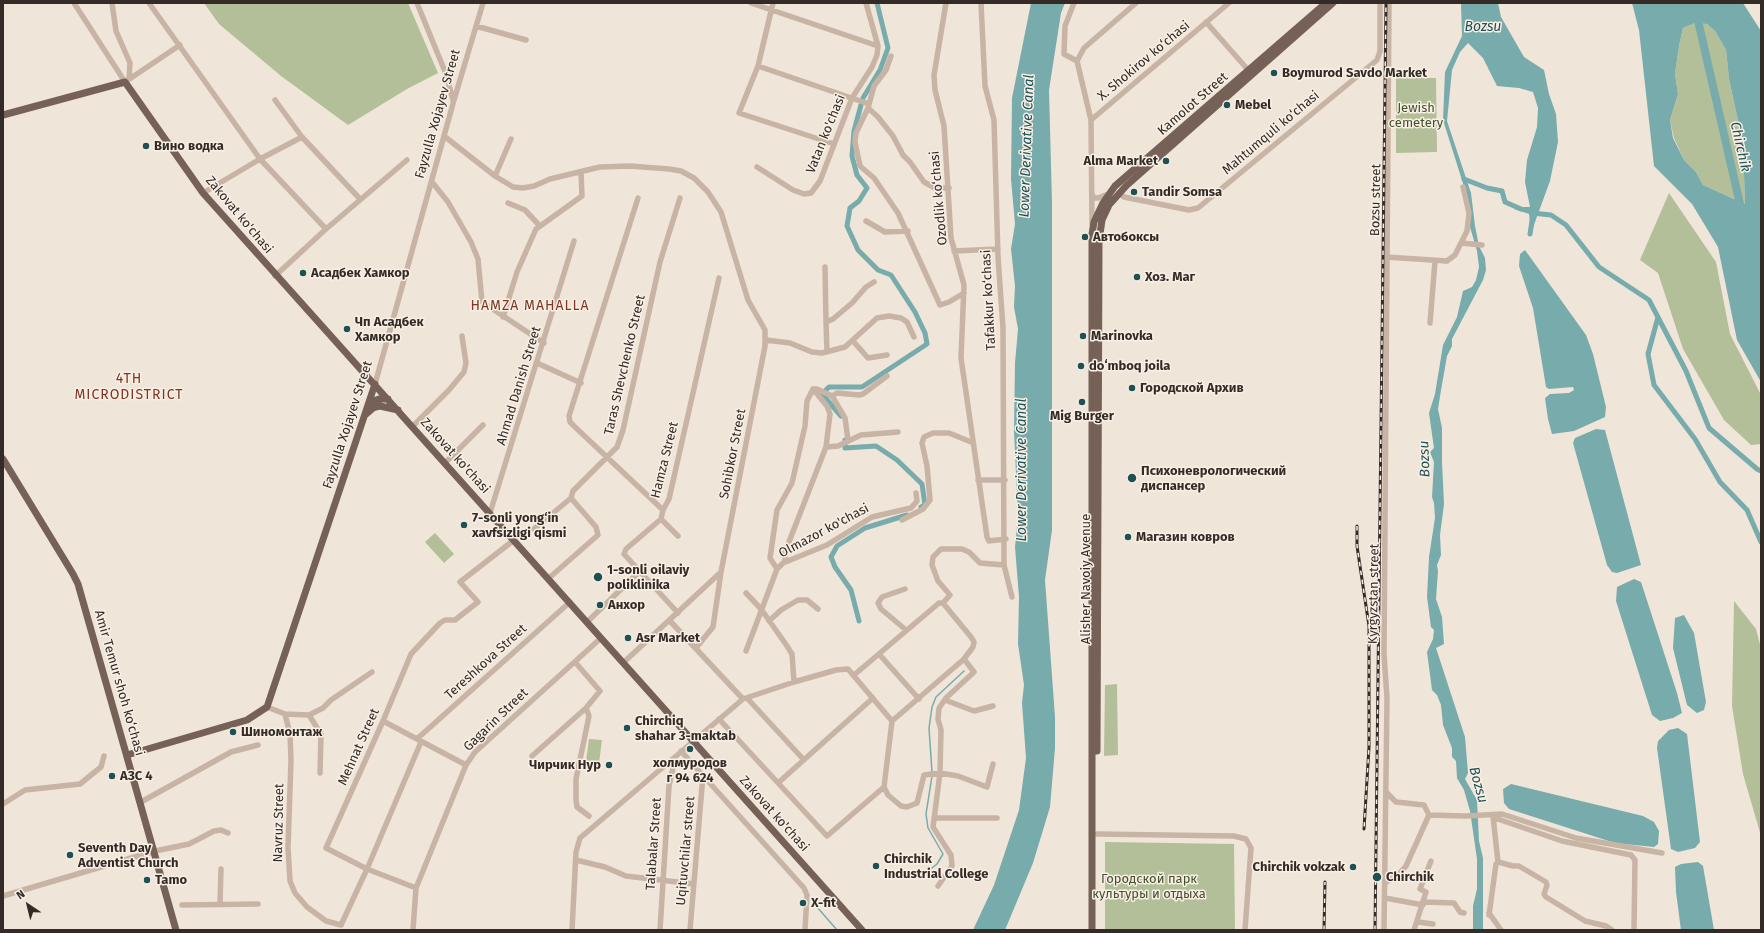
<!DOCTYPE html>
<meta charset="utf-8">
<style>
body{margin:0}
#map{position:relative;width:1764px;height:933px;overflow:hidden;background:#f0e5d9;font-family:"Fira Sans",sans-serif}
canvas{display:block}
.frame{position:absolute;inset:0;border:4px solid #342a26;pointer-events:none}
.north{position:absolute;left:8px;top:885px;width:40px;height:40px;-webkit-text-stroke:3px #f8efe5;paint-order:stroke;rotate:325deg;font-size:11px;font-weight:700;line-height:16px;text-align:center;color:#342a26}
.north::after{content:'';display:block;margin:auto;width:14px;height:18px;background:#342a26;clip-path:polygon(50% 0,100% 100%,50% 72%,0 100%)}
</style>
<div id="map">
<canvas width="1764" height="933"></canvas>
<div class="frame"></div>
<div class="north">N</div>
</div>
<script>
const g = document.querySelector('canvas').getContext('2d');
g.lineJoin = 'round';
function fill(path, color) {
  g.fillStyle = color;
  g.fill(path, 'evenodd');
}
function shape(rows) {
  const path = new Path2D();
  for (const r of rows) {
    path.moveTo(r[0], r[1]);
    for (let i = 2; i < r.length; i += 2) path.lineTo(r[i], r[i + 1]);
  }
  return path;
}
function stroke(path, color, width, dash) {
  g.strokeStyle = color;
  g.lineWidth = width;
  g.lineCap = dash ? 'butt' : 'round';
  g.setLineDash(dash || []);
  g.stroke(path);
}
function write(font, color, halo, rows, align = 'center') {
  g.font = font + ' "Fira Sans",sans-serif';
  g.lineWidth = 3;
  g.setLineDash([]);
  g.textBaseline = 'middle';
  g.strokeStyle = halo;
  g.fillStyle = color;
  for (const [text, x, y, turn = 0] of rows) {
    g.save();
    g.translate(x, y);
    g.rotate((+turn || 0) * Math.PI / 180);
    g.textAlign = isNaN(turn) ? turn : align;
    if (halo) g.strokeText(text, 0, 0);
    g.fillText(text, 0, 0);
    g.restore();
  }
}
const green = shape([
 [204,3,408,3,438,73,407,89,348,125,281,76,219,24],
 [1695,23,1707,24,1715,31,1726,50,1729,79,1743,144,1745,204,1703,185,1696,172,1684,160,1674,138,1670,120,1678,94,1675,74,1679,46,1683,28],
 [1396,77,1436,78,1437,152,1396,153],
 [1669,193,1716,262,1730,334,1761,395,1761,444,1751,445,1724,420,1683,349,1658,273,1640,260],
 [435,533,454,554,444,563,425,542],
 [1734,601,1756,629,1761,648,1761,836,1743,774,1732,706],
 [1117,684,1118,755,1104,756,1105,685],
 [589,739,602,740,599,763,586,761],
 [1105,842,1234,844,1235,930,1105,930]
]);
const water = shape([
 [1031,3,1065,3,1061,13,1049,90,1052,203,1052,530,1045,580,1055,717,1055,748,1050,807,1033,863,1005,930,973,930,994,885,1019,810,1026,758,1022,703,1024,685,1018,644,1019,597,1015,547,1018,516,1014,431,1015,363,1018,329,1014,307,1015,286,1011,249,1015,224,1011,179,1012,98],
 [1461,3,1498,3,1501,17,1524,57,1544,70,1549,94,1556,114,1558,142,1550,181,1531,233,1529,214,1514,209,1516,207,1530,207,1525,182,1527,160,1537,127,1538,108,1533,92,1519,88,1497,86,1483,58,1468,43,1460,52,1452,70,1447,121,1471,193,1475,226,1479,246,1485,258,1486,270,1483,280,1452,339,1452,346,1447,356,1440,396,1438,409,1442,428,1442,462,1444,504,1440,535,1441,555,1437,565,1438,571,1436,599,1442,617,1444,644,1436,648,1465,737,1468,773,1465,779,1477,800,1479,841,1483,858,1483,930,1473,930,1473,906,1477,889,1477,859,1470,811,1464,790,1457,778,1456,761,1452,757,1452,748,1443,725,1441,705,1437,695,1432,690,1427,652,1433,639,1434,630,1431,627,1427,597,1429,557,1435,518,1434,503,1432,497,1434,462,1430,452,1434,448,1429,413,1435,394,1443,345,1457,317,1463,291,1472,287,1476,280,1479,267,1477,251,1470,227,1467,196,1443,120,1445,72,1462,36],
 [1632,3,1743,3,1761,31,1761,382,1737,340,1718,247,1692,204,1654,166,1639,30],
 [1695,23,1707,24,1715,31,1726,50,1729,79,1743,144,1745,204,1703,185,1696,172,1684,160,1673,138,1670,120,1678,94,1675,74,1679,46,1683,28],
 [1525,250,1586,335,1593,354,1606,407,1605,417,1574,431,1552,434,1548,419,1545,398,1550,394,1569,393,1574,390,1573,387,1549,389,1546,387,1533,308,1519,266,1520,254],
 [1596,429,1605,430,1641,565,1617,573,1612,572,1607,565,1573,443,1575,438],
 [1634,579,1641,582,1677,693,1682,713,1673,718,1660,721,1652,715,1616,601,1617,587],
 [1684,615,1694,633,1706,702,1704,710,1697,713,1687,705,1673,648,1675,618],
 [1678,728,1687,734,1700,842,1695,848,1678,852,1671,849,1657,748,1658,741,1669,730],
 [1511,784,1643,816,1654,822,1659,831,1658,844,1654,847,1615,843,1509,809,1504,803,1503,789],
 [1698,862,1703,866,1714,930,1681,930,1676,892,1675,867,1681,864]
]);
const stream = shape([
 [932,772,929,728,932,707,936,697,964,671],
 [927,872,937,864,943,854,928,828,926,814,932,776],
 [817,907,837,930]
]);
const canal = shape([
 [863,98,880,70,888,48,877,3],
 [1464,179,1487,188,1502,191,1505,202,1521,209],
 [1532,213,1551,215,1566,225,1599,267,1649,300,1686,371,1709,428,1757,469,1761,471],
 [1530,234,1532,221],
 [1658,317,1648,354,1654,385,1695,439,1720,482,1747,510,1761,542],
 [841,416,822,394,829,387,862,387,927,344,925,333,915,312,891,275,878,270,858,250,847,226,850,208,859,201,867,188,857,175,852,156,854,131,861,105],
 [845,440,845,448,876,446,897,460,922,484,925,505,921,507],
 [859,621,851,590,835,567,831,557,837,546,865,528,907,515]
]);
const river = shape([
 [1694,3,1742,213]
]);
const minor = shape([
 [74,3,125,82,180,45],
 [112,3,116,31,130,63,129,79],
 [149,3,260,159,326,229],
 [417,3,446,74,453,100],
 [751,3,878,46],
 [773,3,758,66,739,113,834,144],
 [946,3,934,75,935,90,944,126,951,238,964,285,961,358,987,537,989,541,1006,539],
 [981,3,985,86,994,120,998,257,1003,328,1004,565,1012,597],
 [1074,3,1065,26,1064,54,1077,61,1091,120,1092,224],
 [1206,22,1249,71],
 [476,26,526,40],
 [891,56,886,70,874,86,868,108,856,133,855,142,860,166,874,178,898,213,940,305,949,302,964,293],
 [1077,61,1084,48,1136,3],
 [758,66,869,104],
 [275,100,302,137,360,199],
 [868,108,878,117,893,136,903,155,910,162,924,182,935,188,949,188],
 [1091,120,1229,3],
 [444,136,495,176,513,187,523,188,534,186,550,179,600,167,630,166,669,169,681,171,694,178,708,192,721,212,748,300,765,330,765,346,721,572,713,627,696,648],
 [757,167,793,190,804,194,811,193,820,181,852,98,872,67,877,55,878,46,866,3],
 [495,176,511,139],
 [432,182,448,202,471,242,478,259,482,302,544,343],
 [203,193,260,159,302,137],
 [1119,193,1124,197,1189,210,1198,208,1377,60,1380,51,1380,3],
 [1092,194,1094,198,1098,198,1108,194],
 [638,198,569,416,570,422,575,427,663,510],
 [508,203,525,210,539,225],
 [866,221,885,232,908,231],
 [1461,243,1482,245],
 [954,251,998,249],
 [1386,257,1447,261,1455,255,1467,231,1469,213,1463,187],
 [825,267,826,322],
 [275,276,326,229,407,160],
 [503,317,517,272,536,229,582,196,581,172],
 [1430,323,1435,261],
 [766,340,790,343,812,352,822,353,845,347,877,318,889,316,901,318,907,322,914,337],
 [853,341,868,358,887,355],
 [827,352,826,322,833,319,852,303,866,287,874,282],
 [537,363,581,383],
 [375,384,454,100,483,3],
 [813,389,817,389,832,396,845,418,848,440],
 [832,396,837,393,859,395,863,394,887,376],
 [412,427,449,390,464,372,466,363,462,336],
 [826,447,838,446,861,435,898,432],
 [445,463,483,425],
 [978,480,1005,480],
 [490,513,574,241],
 [661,519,678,536],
 [902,520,923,509,930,500,927,466,922,443,924,437,933,433,949,433,971,442],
 [534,529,571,498,573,491,617,447,623,430,660,262,680,198],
 [785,562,785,552,826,447,830,414,827,406,813,389],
 [777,569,770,558,777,510,792,483,805,426,807,401,813,389],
 [549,578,598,535,596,527,571,498],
 [905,589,882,597,878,603,881,609,906,630],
 [746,593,761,609,787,646,792,654,794,682],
 [943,603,950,595,938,581,932,565,933,557,941,549,962,549,969,552,980,563,1004,565],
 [678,613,624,554,626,549,661,519,663,510,669,499,719,278],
 [670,621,743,699],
 [769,621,781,610,798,600,807,600,818,609],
 [587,622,639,572],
 [746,651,777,569,783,563,827,545,872,517,911,508,917,501,916,493],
 [879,654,919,699],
 [623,663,721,572],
 [854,675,939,603,943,603,971,637,974,642,973,647,964,659,892,721],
 [747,698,804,760],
 [945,700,974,711,993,706],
 [267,707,285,714,290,734,291,760,288,848,290,881,295,893,307,907,326,921,341,925,367,869,421,742],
 [586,708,589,716,576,779,576,800,577,807,589,816],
 [285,714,309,715,321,734,320,773],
 [309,715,323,708,331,700,372,672],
 [719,719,827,836,884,787],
 [383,721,466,765],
 [418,738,570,602],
 [681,751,804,888,807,895,805,930],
 [532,756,586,708,600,691,575,662],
 [778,783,873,698],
 [1386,792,1396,802,1424,805,1429,815],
 [141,802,231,752,258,745],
 [3,804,25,790,80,784,101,767,104,756],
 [1429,815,1465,816,1502,814,1576,838,1662,853],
 [934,818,997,818],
 [1495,818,1562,841,1631,855,1635,860,1634,930],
 [1097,834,1234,836,1246,839,1251,848,1245,930],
 [576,860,605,867,626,876,694,884],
 [1498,862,1513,866,1519,866,1546,882,1547,885,1544,894,1546,897,1585,921,1606,926,1612,930],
 [1385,883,1399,874,1406,866,1429,815],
 [938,886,952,866,951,855,933,827,940,773,941,730,938,719,939,708,946,698,974,672,964,659],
 [416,888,367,869,326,848,383,721,411,654,440,623,445,620,455,620,478,602,460,582,514,540],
 [3,896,155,851,189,844,214,831,221,830,228,833],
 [1385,898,1423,905],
 [1424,902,1454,903,1460,912,1464,913],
 [220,904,221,869],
 [182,905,258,904],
 [1489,913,1501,930],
 [1489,915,1496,864,1498,862,1493,816],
 [1418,922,1433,924],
 [413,930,416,888,466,765,475,752,601,638],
 [572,930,576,852,580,838,743,699,794,682,836,670,848,669,892,721,884,787,888,795,901,806,907,807,917,803,924,775,940,773,958,776,987,787,993,764],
 [660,930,669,786,673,768,668,762],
 [690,930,703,775],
 [1384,930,1387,698,1384,654,1389,3],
 [1414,930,1426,892,1420,889,1431,861]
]);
const major = shape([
 [3,115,125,82,203,193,862,930],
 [369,403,379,399,388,399],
 [366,414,373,408,380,406,398,410],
 [3,459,73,574,78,584,176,930],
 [1097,751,1099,241,1102,220,1109,205,1126,186,1333,3],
 [127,755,247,720,267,707,375,384],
 [1092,930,1092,234,1094,222,1103,203,1115,186,1326,3]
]);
const rail = shape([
 [1357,526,1357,546,1369,626,1369,747,1364,829],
 [1324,930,1325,882],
 [1375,930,1386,3]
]);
const markers = [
 [1274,73,4,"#1d5154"],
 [1227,105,4,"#1d5154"],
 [146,146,4,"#1d5154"],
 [1166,161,4,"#1d5154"],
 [1134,192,4,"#1d5154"],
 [1085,237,4,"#1d5154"],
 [303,273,4,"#1d5154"],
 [1137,277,4,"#1d5154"],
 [347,329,4,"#1d5154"],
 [1083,336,4,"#1d5154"],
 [1081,366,4,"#1d5154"],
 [1132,388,4,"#1d5154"],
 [1082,402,4,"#1d5154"],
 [1132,478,5,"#1d5154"],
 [464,525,4,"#1d5154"],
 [1128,537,4,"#1d5154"],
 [598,577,5,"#1d5154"],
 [600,605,4,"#1d5154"],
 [628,638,4,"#1d5154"],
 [627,728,4,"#1d5154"],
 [233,732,4,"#1d5154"],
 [690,749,4,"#1d5154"],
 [609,765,4,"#1d5154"],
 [112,776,4,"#1d5154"],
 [70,855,4,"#1d5154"],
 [876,866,4,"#1d5154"],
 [1353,867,4,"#1d5154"],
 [1377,877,5,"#1d5154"],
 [147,880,4,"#1d5154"],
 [803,903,4,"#1d5154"]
];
const streetNames = [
 ["X. Shokirov ko‘chasi",1144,61,-40],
 ["Kamolot Street",1193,104,-41],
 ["Fayzulla Xojayev Street",438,114,-74],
 ["Mahtumquli ko‘chasi",1271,133,-40],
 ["Vatan ko'chasi",826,134,-68],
 ["Ozodlik ko‘chasi",939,198,-95],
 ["Bozsu street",1376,200,-89],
 ["Zakovat ko'chasi",239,215,50],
 ["Tafakkur ko‘chasi",989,300,-93],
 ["Taras Shevchenko Street",625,365,-77],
 ["Ahmad Danish Street",519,386,-73],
 ["Fayzulla Xojayev Street",348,425,-72],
 ["Sohibkor Street",733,454,-79],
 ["Zakovat ko'chasi",455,456,48],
 ["Hamza Street",665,460,-76],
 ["Olmazor ko'chasi",824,531,-28],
 ["Alisher Navoiy Avenue",1086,579,-90],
 ["Kyrgyzstan street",1374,594,-89],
 ["Tereshkova Street",486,662,-42],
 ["Amir Temur shoh ko‘chasi",119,683,74],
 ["Gagarin Street",496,720,-44],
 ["Mehnat Street",359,747,-66],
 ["Zakovat ko'chasi",774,814,48],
 ["Navruz Street",279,823,-89],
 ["Talabalar Street",654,844,-86],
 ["Uqituvchilar street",686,851,-85]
];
const poiNames = [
 ["Boymurod Savdo Market",1282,73],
 ["Mebel",1235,105],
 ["Вино водка",154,146],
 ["Alma Market",1158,161,"right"],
 ["Tandir Somsa",1142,192],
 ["Автобоксы",1093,237],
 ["Асадбек Хамкор",311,273],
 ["Хоз. Маг",1145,277],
 ["Чп Асадбек",355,322],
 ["Хамкор",355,337],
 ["Marinovka",1091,336],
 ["doʻmboq joila",1089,366],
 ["Городской Архив",1140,388],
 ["Mig Burger",1082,416,"center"],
 ["Психоневрологический",1141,471],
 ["диспансер",1141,486],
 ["7-sonli yong‘in",472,518],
 ["xavfsizligi qismi",472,533],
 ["Магазин ковров",1136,537],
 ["1-sonli oilaviy",607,570],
 ["poliklinika",607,585],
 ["Анхор",608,605],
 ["Asr Market",636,638],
 ["Chirchiq",635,721],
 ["shahar 3-maktab",635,736],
 ["Шиномонтаж",241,732],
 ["холмуродов",690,763,"center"],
 ["г 94 624",690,778,"center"],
 ["Чирчик Нур",601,765,"right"],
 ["АЗС 4",120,776],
 ["Seventh Day",78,848],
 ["Adventist Church",78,863],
 ["Chirchik",884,859],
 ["Industrial College",884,874],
 ["Chirchik vokzak",1345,867,"right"],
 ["Chirchik",1386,877],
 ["Tamo",155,880],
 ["X-fit",811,903]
];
const parkNames = [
 ["Jewish",1416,108],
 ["cemetery",1416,123],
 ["Городской парк",1149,879],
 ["культуры и отдыха",1149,894]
];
const waterNames = [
 ["Bozsu",1483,27],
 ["Lower Derivative Canal",1027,146,-88],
 ["Chirchik",1740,147,77],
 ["Bozsu",1425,459,-92],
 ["Lower Derivative Canal",1022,470,-90],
 ["Bozsu",1478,785,74]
];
const neighbourhoodNames = [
 ["HAMZA MAHALLA",530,306],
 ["4TH",129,379],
 ["MICRODISTRICT",129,395]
];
fill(green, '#b3bf99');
fill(water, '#78abac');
stroke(stream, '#78abac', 1.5);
stroke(canal, '#78abac', 5);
stroke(river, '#78abac', 8);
stroke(minor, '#c8b4a5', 5.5);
stroke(major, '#756157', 7);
stroke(rail, '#342a26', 3);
stroke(rail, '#f8efe5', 1.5, [4.5]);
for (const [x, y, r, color] of markers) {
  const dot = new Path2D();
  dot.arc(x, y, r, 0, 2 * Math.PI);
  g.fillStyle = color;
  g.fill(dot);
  stroke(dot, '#f8efe5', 1.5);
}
write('13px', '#342a26', '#f8efe5', streetNames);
write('bold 13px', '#342a26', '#f8efe5', poiNames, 'left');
write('13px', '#44512b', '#f8efe5', parkNames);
write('italic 14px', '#1d5154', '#f8efe5', waterNames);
g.letterSpacing = '1px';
write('14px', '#803622', '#f8efe5', neighbourhoodNames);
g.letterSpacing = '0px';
</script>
